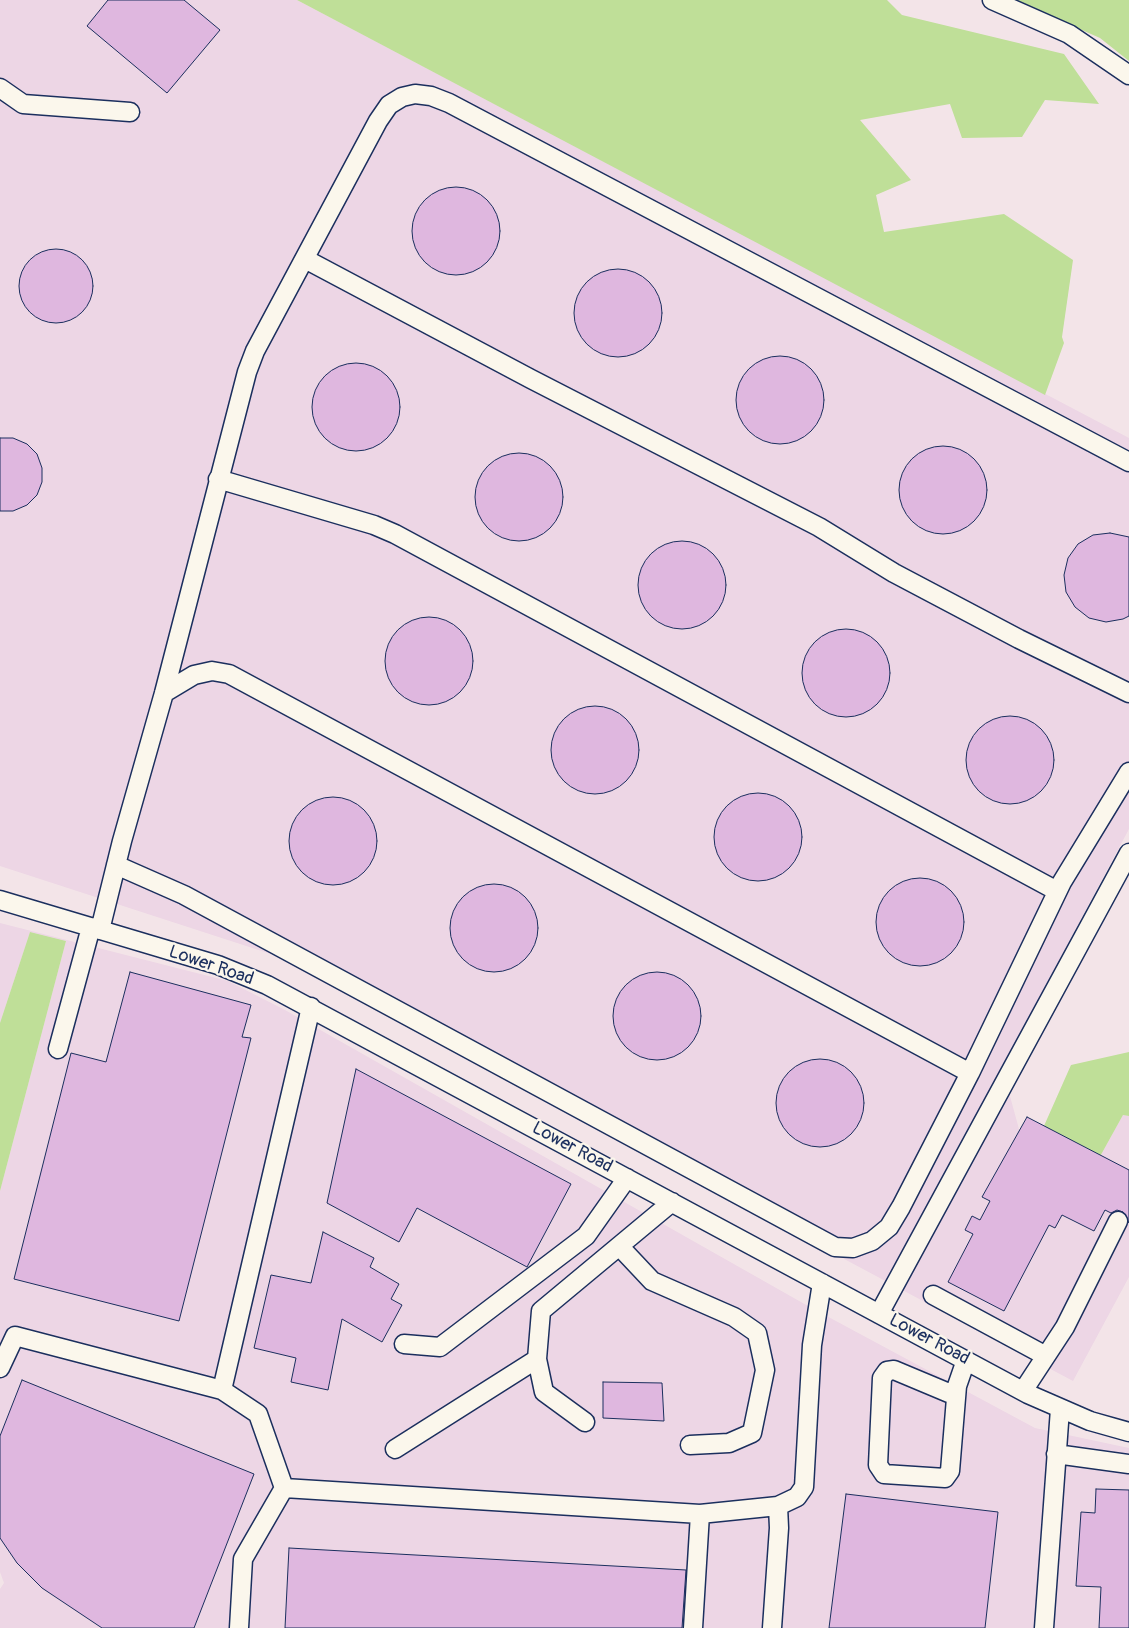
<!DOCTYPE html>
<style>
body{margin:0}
canvas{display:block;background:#f3e4e8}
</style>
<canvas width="1129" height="1628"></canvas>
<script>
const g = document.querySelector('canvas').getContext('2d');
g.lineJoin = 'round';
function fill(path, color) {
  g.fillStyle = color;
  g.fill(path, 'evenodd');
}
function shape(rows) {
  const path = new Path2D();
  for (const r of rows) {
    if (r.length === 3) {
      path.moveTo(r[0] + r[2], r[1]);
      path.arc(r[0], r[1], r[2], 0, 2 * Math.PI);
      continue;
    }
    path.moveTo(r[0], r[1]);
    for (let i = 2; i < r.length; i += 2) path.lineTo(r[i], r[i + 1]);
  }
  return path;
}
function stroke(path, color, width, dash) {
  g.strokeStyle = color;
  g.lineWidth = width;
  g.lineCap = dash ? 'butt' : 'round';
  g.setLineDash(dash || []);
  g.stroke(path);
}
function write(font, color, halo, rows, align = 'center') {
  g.font = font + ' Pangolin,sans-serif';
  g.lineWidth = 4.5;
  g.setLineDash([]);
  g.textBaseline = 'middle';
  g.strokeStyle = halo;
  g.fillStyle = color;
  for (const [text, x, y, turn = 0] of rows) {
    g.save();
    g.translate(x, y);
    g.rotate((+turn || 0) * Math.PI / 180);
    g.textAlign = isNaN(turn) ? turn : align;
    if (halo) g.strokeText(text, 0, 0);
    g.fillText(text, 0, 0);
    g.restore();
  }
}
const built = shape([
 [0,0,297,0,1129,438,1129,829,1002,1067,1028,1162,1082,1189,1123,1115,1129,1116,1129,1277,1073,1381,274,955,0,866],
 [0,923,228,981,285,1010,808,1306,1035,1428,1129,1448,1129,1628,0,1628,0,1589,4,1583,0,1572,0,1191,66,941,30,932,0,1023]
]);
const green = shape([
 [297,0,887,0,902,15,1064,54,1099,104,1045,100,1022,137,962,138,950,104,860,120,911,180,876,195,884,232,1004,214,1073,260,1062,337,1064,343,1045,395],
 [1014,0,1129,0,1129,61,1100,38],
 [30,932,66,941,0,1191,0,1023],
 [1129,1052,1129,1116,1123,1115,1082,1189,1028,1162,1071,1065]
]);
const building = shape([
 [108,0,184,0,220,30,167,93,87,26,108,0],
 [456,231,44],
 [56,286,37],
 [618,313,44],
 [780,400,44],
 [356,407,44],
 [0,438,13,438,27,444,37,454,42,468,42,482,37,495,27,505,13,511,0,511,0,438],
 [943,490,44],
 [519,497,44],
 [1110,533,1129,537,1129,616,1123,619,1106,622,1089,618,1075,607,1066,592,1064,575,1068,558,1078,544,1093,535,1110,533],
 [682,585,44],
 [429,661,44],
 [846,673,44],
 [595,750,44],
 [1010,760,44],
 [758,837,44],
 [333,841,44],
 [920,922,44],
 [494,928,44],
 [130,972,251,1005,242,1037,251,1038,179,1321,14,1279,71,1053,106,1062,130,972],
 [657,1016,44],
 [820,1103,44],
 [356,1069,571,1184,527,1267,417,1208,399,1242,327,1203,356,1069],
 [1027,1117,1129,1170,1129,1223,1123,1212,1117,1210,1111,1213,1105,1210,1094,1231,1062,1215,1055,1228,1049,1225,1004,1311,948,1282,973,1234,965,1230,972,1216,980,1220,990,1201,982,1197,1027,1117],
 [323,1232,374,1258,370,1267,399,1284,391,1299,402,1305,382,1342,342,1319,328,1390,291,1382,296,1358,254,1348,271,1275,311,1283,323,1232],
 [22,1380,254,1474,194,1628,102,1628,42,1588,17,1563,0,1538,0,1436,22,1380],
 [603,1382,662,1383,664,1421,603,1418,603,1382],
 [1096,1489,1129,1490,1129,1628,1099,1628,1101,1587,1076,1586,1081,1512,1095,1513,1096,1489],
 [846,1494,998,1512,985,1628,829,1628,846,1494],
 [289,1548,686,1570,682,1628,285,1628,289,1548]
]);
const minor = shape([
 [992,0,1069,34,1129,75],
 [0,88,23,104,130,112],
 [305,259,531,379,819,527,894,573,1019,639,1129,693],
 [218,479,374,525,395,534,1057,891],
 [164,693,194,675,212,671,229,674,970,1073],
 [116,865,184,895,835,1247,853,1248,872,1241,889,1227,901,1207,970,1073,1062,882,1129,772],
 [0,900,218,965,267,985,1028,1394,1090,1421,1129,1432],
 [100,930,122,841,164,693,247,372,255,351,378,121,389,105,402,97,415,94,431,96,449,103,1129,462],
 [58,1049,91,927],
 [620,1247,652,1281,734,1317,757,1333,765,1370,752,1433,729,1443,690,1445],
 [933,1295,1046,1356],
 [879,1314,1129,853],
 [404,1344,440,1347,586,1236,627,1178],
 [537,1359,544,1392,585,1422],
 [0,1368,15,1336,222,1390,258,1414,284,1488,243,1559,239,1628],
 [222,1390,311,1007],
 [1023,1391,1065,1327,1118,1221],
 [956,1396,894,1370,887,1371,882,1378,878,1465,884,1474,945,1478,950,1471,957,1386,966,1360],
 [395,1449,537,1359,541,1311,672,1202],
 [1056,1454,1129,1464],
 [284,1488,700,1514,693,1628],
 [700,1514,778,1506,797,1497,804,1487,812,1345,822,1283],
 [772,1628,779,1528,778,1506],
 [1044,1628,1060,1409]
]);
const streetNames = [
 ["Lower Road",211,966,19],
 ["Lower Road",572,1148,28],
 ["Lower Road",929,1340,28]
];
fill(built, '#edd6e5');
fill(green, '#bfdf98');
fill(building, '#dfb7df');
stroke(building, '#1b2f5e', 1);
stroke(minor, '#1b2f5e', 21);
stroke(minor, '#fbf7ec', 18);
write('18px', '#1b2f5e', '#fbf7ec', streetNames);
</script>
